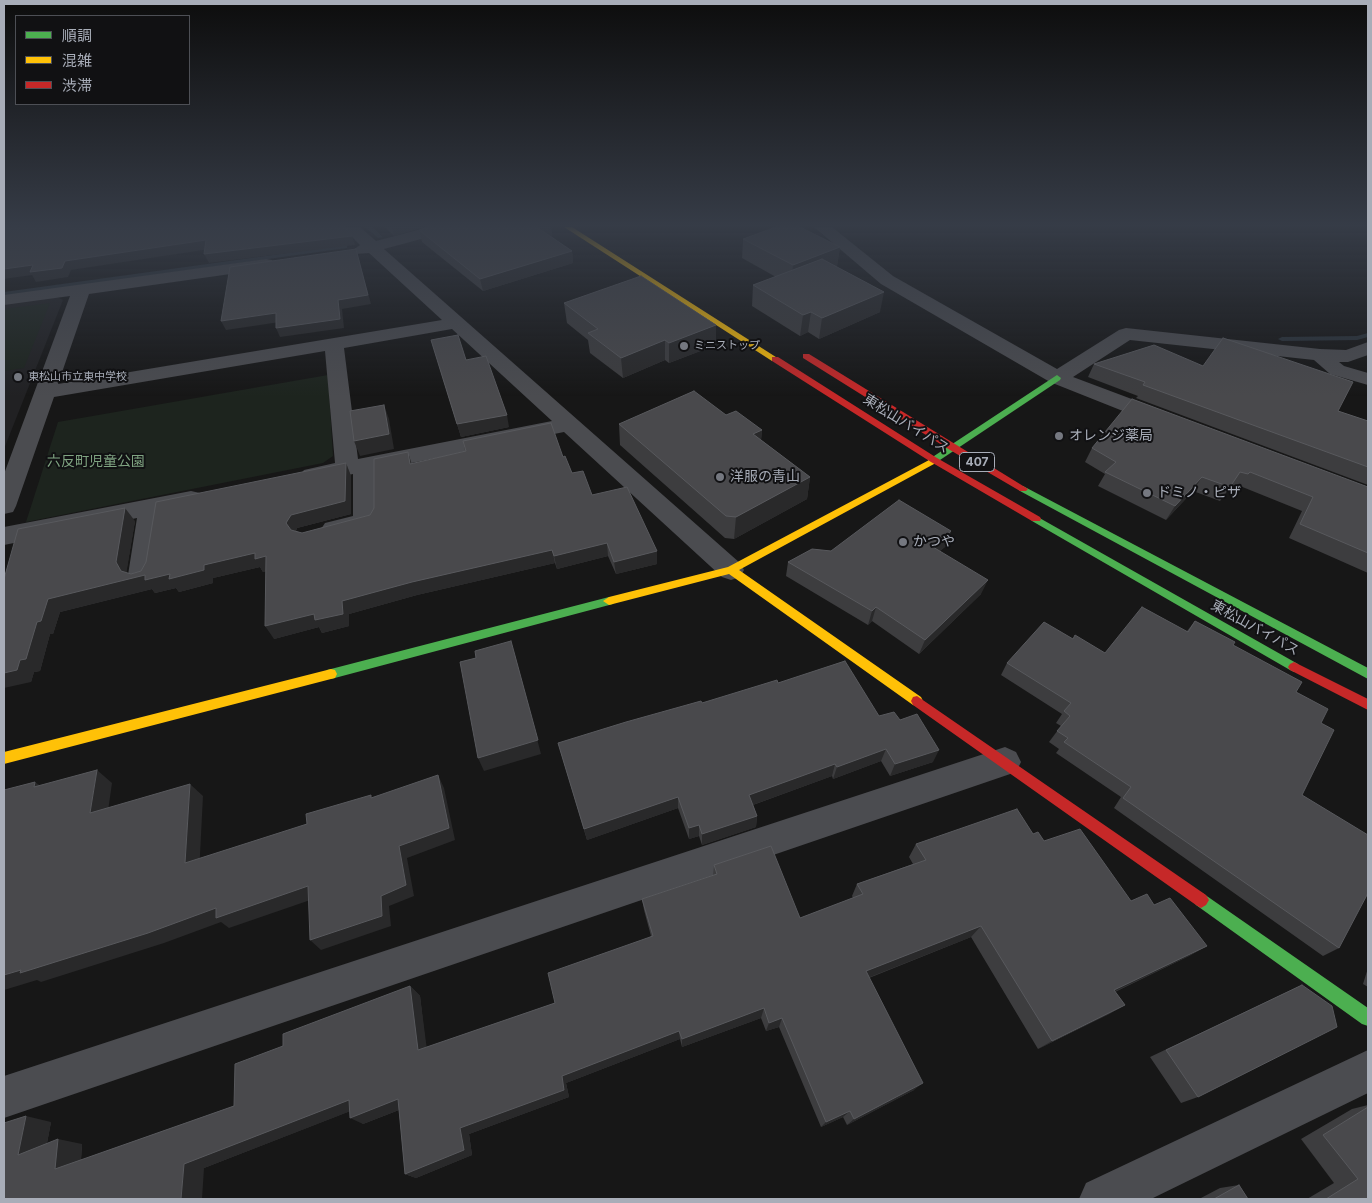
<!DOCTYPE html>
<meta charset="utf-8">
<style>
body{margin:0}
#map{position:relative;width:1372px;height:1203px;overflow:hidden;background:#171717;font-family:Inter,"Noto Sans JP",sans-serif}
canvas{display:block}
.frame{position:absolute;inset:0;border:5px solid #a8adb8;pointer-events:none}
.legend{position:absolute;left:15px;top:15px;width:175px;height:90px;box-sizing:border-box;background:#111113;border:1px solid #4d4f55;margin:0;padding:6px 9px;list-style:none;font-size:15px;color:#a8adb8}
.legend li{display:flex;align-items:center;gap:10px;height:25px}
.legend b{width:25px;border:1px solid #4d4f55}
</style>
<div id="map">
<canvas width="1372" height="1203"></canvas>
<div class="frame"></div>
<ul class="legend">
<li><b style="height:6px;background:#4caf50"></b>順調</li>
<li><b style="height:6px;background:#ffc107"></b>混雑</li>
<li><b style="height:6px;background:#c62828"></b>渋滞</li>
</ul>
</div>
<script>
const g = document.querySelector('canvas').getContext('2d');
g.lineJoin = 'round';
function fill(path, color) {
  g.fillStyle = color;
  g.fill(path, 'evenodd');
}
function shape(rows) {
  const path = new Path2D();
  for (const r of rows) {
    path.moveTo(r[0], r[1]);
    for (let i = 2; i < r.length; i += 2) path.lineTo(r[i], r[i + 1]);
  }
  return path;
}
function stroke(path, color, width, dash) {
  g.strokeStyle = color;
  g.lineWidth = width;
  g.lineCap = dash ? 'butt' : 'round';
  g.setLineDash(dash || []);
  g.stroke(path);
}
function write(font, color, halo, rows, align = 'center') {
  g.font = font + ' Inter,"Noto Sans JP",sans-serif';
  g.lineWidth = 4;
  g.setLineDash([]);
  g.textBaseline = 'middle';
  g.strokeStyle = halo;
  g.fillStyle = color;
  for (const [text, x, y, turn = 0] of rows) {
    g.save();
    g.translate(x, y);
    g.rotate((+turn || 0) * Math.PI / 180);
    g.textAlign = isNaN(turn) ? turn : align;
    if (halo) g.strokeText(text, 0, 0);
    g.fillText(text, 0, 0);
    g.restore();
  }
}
const built = shape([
 [57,297,63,300,4,449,4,304]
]);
const green = shape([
 [50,303,24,368,4,371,4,309],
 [328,375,333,456,323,463,26,522,58,422]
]);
const stream = shape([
 [365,227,372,227,383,237,378,238,365,227],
 [345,245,347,246,347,248,4,296,4,292,345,245],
 [1368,333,1368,337,1357,340,1282,341,1278,339,1282,337,1357,336,1368,333]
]);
const street = shape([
 [342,227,360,227,376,241,429,227,457,227,455,230,384,249,740,563,744,570,740,577,731,580,722,577,564,432,377,470,377,521,374,527,334,538,325,535,321,529,325,523,353,516,353,474,312,483,304,480,300,475,304,470,335,463,325,351,54,397,16,506,13,512,4,514,4,474,70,296,4,305,4,295,266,259,272,260,274,264,272,268,266,269,89,294,58,384,442,320,369,253,355,254,353,250,360,245,342,227],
 [452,329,552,421,358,459,344,348,452,329],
 [814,227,832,227,893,276,1057,369,1119,330,1126,328,1320,349,1346,350,1368,342,1368,355,1348,362,1339,362,1344,366,1368,373,1368,385,1330,374,1314,360,1130,340,1073,377,1169,413,1172,418,1169,423,1161,425,1153,423,1050,382,881,284,814,227],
 [191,491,200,493,203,499,200,505,163,513,154,575,150,582,141,585,132,582,128,575,137,518,4,545,4,527,191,491],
 [1005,747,1016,752,1021,762,1016,772,4,1118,4,1076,1005,747],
 [1368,1050,1368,1093,1151,1199,1079,1199,1086,1183,1368,1050]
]);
const fast = shape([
 [1057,375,1061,378,1060,380,934,464,928,464,928,460,1057,375],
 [1023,486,1368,668,1368,679,1020,491,1018,489,1023,486],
 [1036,516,1298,664,1300,667,1298,670,1294,672,1290,670,1032,521,1031,519,1036,516],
 [609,597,613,598,615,601,613,604,331,679,327,678,325,674,327,670,331,669,609,597],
 [1201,892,1368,1008,1368,1026,1362,1024,1196,905,1193,900,1196,895,1201,892]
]);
const slow = shape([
 [564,227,572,227,779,359,772,361,564,227],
 [931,459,934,460,934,464,739,570,921,697,923,701,921,705,917,706,913,705,729,574,609,605,603,601,609,597,728,567,931,459],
 [331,669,335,670,337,674,335,678,331,679,4,764,4,752,331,669]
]);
const jam = shape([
 [803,354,809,354,1028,489,1026,491,1020,491,950,450,803,358,803,354],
 [772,357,778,357,937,458,1040,517,1041,519,1040,521,1032,521,931,462,772,361,772,357],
 [1294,662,1368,699,1368,710,1290,670,1288,667,1290,664,1294,662],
 [917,696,1206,895,1209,900,1206,905,1201,908,1196,905,913,705,911,701,913,697,917,696]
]);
const wall = shape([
 [385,227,423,227,394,236],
 [427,227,551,227,552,236,551,236,572,251,573,263,483,291,422,242,419,230],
 [743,239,840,247,837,266,836,267,880,312,819,339,808,332,800,336,752,306,753,285,776,277,742,258],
 [564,303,716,325,716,345,669,363,665,360,623,378,590,353,588,340,567,323],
 [431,340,466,360,509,427,461,437],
 [1094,364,1203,366,1368,421,1368,485,1136,398,1138,396,1088,377],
 [726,415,762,430,761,440,810,477,807,499,734,539,725,538,620,445,619,424],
 [463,441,563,457,572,473,592,495,657,551,657,564,616,574,608,556,557,569,555,563,417,595,349,614,349,626,322,633,319,627,274,639,266,571,263,572,260,567,213,578,213,583,179,592,176,588,155,593,152,589,60,612,53,634,50,634,40,671,34,672,31,682,4,579,135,521,126,573,131,574,141,571,346,463,351,476,351,514,297,528,296,531,302,533,370,515,412,464,465,451],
 [1092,448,1368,487,1368,573,1289,538,1302,511,1240,486,1238,488,1231,486,1220,501,1193,491,1166,520,1098,486,1105,474,1085,462],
 [951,531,946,546,940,551,981,594,919,654,872,621,868,625,786,576,788,562,831,551],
 [1195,621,1233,645,1296,692,1321,723,1302,795,1339,948,1323,956,1114,808,1121,797,1056,753,1059,749,1049,742,1061,726,1056,723,1062,714,1001,675,1007,663,1073,639,1105,653,1187,631],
 [778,683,879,716,900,720,933,762,890,776,881,761,833,779,832,776,753,805,757,816,756,827,702,845,699,836,689,839,678,808,587,840,558,743,702,703],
 [1033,834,1131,901,1154,905,1207,946,1189,956,1115,992,1125,1005,1109,1014,1038,1049,971,937,869,978,914,1090,847,1125,843,1117,821,1127,779,1027,766,1031,761,1018,682,1047,680,1039,566,1083,569,1097,469,1134,472,1155,416,1178,405,1174,399,1110,363,1124,350,1111,204,1168,4,1199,51,1122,47,1143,82,1144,81,1160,234,1106,283,1046,410,986,420,996,426,1048,555,1003,651,936,644,910,642,899,713,875,714,865,800,918,853,898,852,896,857,884,913,864,909,857,916,844],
 [1368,968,1368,987,1363,984],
 [1302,985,1198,1097,1181,1103,1150,1057],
 [1368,1105,1368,1199,1307,1199,1334,1183,1301,1139,1352,1109],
 [1239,1185,1248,1199,1199,1199,1220,1188]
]);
const shadedWall = shape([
 [392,227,423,227,394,236],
 [551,227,552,236,540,240,538,228],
 [352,236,355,245,209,263,204,254],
 [206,240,210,249,71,270,68,277,36,282,32,275,4,279,4,269,65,261],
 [840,247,837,266,791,285,793,265],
 [356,249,371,304,342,309,344,328,280,337,276,328,338,300],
 [572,251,573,263,483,291,480,279],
 [884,292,880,312,819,339,822,318],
 [811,312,808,332,800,336,803,315],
 [276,313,280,322,226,330,221,321],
 [716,325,716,345,669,363,669,343],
 [665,340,665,360,623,378,621,358],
 [384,405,389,419,394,449,360,456,354,441],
 [507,415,509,427,461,437,457,424],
 [762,430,760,451,753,434],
 [408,452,412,465,410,464],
 [346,463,351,476,351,514,297,528,293,536,286,523,291,515],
 [810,477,807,499,734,539,736,517],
 [1202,477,1193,491,1166,520,1175,506],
 [125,508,135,521,126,575,145,575,204,565,255,553,266,556,273,569,263,572,260,567,213,578,213,583,179,592,176,588,155,593,152,589,60,612,53,634,50,634,40,671,34,672,31,682,4,688,4,673,20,660,37,622,48,599,121,571,116,562],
 [951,531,946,546,928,561,933,547],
 [607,543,608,556,557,569,554,556],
 [552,550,555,563,417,595,349,614,349,626,322,633,319,627,274,639,265,626,342,601,412,582],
 [657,551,657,564,616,574,614,562],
 [988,580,981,594,919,654,925,640],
 [876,607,872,621,868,625,872,611],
 [515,655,541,754,484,771,478,758],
 [886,749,881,761,833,779,837,767],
 [939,750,933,762,890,776,895,764],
 [835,764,832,776,747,807,749,795],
 [97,770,112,783,106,825,90,813],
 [438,775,444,788,455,840,407,858,414,896,389,906,391,926,321,950,310,940,381,896,399,846],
 [35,782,52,794,34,787],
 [190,784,203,796,199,874,185,863],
 [678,797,678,808,587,840,584,829],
 [757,816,756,827,702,845,702,834],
 [699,825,699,836,689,839,689,828],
 [308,886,319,897,229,928,221,922,164,943,41,982,37,980,4,990,4,975,216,908],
 [981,926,971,937,860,981,866,971],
 [1207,946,1189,956,1099,999,1114,990],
 [410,986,420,996,428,1058,418,1050],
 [1125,1005,1109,1014,1038,1049,1052,1041],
 [764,1008,761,1018,682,1047,682,1039],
 [782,1018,779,1027,766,1031,769,1023],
 [679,1031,680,1039,566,1083,569,1097,469,1134,472,1155,416,1178,405,1174,460,1128,562,1076],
 [923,1083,914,1090,847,1125,854,1119],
 [398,1099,409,1106,363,1124,350,1118],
 [349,1100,361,1107,204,1168,202,1199,181,1199,184,1164],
 [850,1111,843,1117,821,1127,826,1122],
 [26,1116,51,1122,44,1159,18,1155],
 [58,1139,82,1144,80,1173,55,1169]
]);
const building = shape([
 [4,227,345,227,352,236,204,254,206,240,65,261,62,268,30,272,33,265,4,269,4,227],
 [427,227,539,227,538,228,572,251,480,279,419,230,427,227],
 [776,227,800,227,840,247,793,265,743,239,776,227],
 [356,249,368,295,338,300,340,319,276,328,276,313,221,321,230,267,356,249],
 [822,259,884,292,822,318,811,312,803,315,753,285,822,259],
 [641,276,716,325,669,343,665,340,621,358,588,333,598,329,564,303,641,276],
 [458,335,466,360,486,356,507,415,457,424,431,340,458,335],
 [1223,338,1353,382,1338,411,1368,421,1368,467,1143,385,1145,382,1094,364,1154,345,1203,366,1223,338],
 [694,391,726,415,736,411,762,430,753,434,810,477,736,517,726,516,619,424,694,391],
 [1132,399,1368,487,1368,553,1300,524,1313,497,1250,472,1248,474,1240,472,1230,487,1202,477,1175,506,1105,472,1116,462,1092,448,1132,399],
 [384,405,389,434,354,441,350,411,384,405],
 [551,423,563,457,565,456,572,473,583,471,592,495,627,487,657,551,614,562,607,543,554,556,552,550,412,582,342,601,343,614,315,620,314,614,265,626,266,556,255,559,255,553,204,565,204,570,169,579,170,574,145,580,145,575,48,599,41,621,37,622,26,659,20,660,17,670,4,673,4,579,18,529,125,508,116,562,121,571,131,574,141,571,146,562,156,502,346,463,345,501,291,515,286,523,291,530,302,533,370,515,374,508,374,459,408,452,410,464,466,451,463,441,551,423],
 [899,500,951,531,933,547,988,580,925,640,876,607,872,611,788,562,812,549,831,551,899,500],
 [1142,607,1188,632,1195,621,1235,642,1233,645,1302,682,1296,692,1328,709,1321,723,1334,730,1302,795,1368,835,1368,893,1339,948,1123,798,1131,787,1064,742,1068,738,1057,731,1070,716,1064,711,1071,703,1007,663,1044,622,1073,639,1075,635,1105,653,1142,607],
 [511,641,538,740,478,758,460,662,476,658,475,651,511,641],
 [845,661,879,716,894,712,900,720,917,714,939,750,895,764,886,749,837,767,835,764,749,795,757,816,702,834,699,825,689,828,678,797,584,829,558,743,626,722,701,701,702,703,777,680,778,683,845,661],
 [97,770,90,813,190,784,185,863,307,824,306,814,371,795,371,798,438,775,449,828,399,846,406,885,381,896,382,916,310,940,308,886,216,918,216,908,148,933,20,973,21,970,4,975,4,790,35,782,34,787,97,770],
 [1017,809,1033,834,1038,832,1044,841,1080,829,1131,901,1147,894,1154,905,1170,898,1207,946,1114,990,1125,1005,1052,1041,981,926,866,971,923,1083,854,1119,850,1111,826,1122,782,1018,769,1023,764,1008,682,1039,679,1031,562,1076,564,1090,460,1128,464,1150,405,1174,398,1099,350,1118,349,1100,184,1164,181,1199,4,1199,4,1123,26,1116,18,1155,58,1139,55,1169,234,1106,235,1064,283,1046,283,1034,410,986,418,1050,555,1003,548,973,653,936,642,899,717,874,714,865,771,846,800,918,863,894,857,884,926,860,916,844,1017,809],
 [1302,985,1332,1006,1337,1027,1198,1097,1166,1050,1302,985],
 [1368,1107,1368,1199,1326,1199,1358,1179,1323,1135,1368,1107],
 [1239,1185,1248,1199,1214,1199,1239,1185]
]);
const markers = [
 [684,346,5,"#757880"],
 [18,377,5,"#757880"],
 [1059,436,5,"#757880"],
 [720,477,5,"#757880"],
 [1147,493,5,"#757880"],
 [903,542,5,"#757880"]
];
const farPoinames = [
 ["ミニストップ",694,346],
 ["東松山市立東中学校",28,377]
];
const shields = [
 [977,462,35]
];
const shieldNames = [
 ["407",977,462]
];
const streetNames = [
 ["東松山バイパス",906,424,32],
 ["東松山バイパス",1255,628,29]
];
const poiNames = [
 ["オレンジ薬局",1069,436],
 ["洋服の青山",730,477],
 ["ドミノ・ピザ",1157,493],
 ["かつや",913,542]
];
const parkNames = [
 ["六反町児童公園",96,462]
];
fill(built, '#212123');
fill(green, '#1d241e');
fill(stream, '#2a3239');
fill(street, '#4b4c50');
fill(fast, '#4caf50');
fill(slow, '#ffc107');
fill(jam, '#c62828');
fill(wall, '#3d3d3f');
fill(shadedWall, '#29292a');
fill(building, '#49494c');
stroke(building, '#58595d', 1);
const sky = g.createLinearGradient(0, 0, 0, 396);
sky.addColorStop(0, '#0d0d0d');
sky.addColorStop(0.57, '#363c47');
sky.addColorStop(1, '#363c4700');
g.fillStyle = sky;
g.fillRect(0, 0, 1372, 396);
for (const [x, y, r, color] of markers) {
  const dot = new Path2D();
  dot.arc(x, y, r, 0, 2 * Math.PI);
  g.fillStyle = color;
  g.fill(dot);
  stroke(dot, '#111113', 2);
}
write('11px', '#a8adb8', '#111113', farPoinames, 'left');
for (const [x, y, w] of shields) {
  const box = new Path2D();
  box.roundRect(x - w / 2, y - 9.5, w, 19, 4);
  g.fillStyle = '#111113';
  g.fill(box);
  stroke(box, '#a8adb8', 1);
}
write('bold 12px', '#a8adb8', null, shieldNames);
write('14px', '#a8adb8', '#111113', streetNames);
write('14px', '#a8adb8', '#111113', poiNames, 'left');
write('14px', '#7fa381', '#111113', parkNames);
</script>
